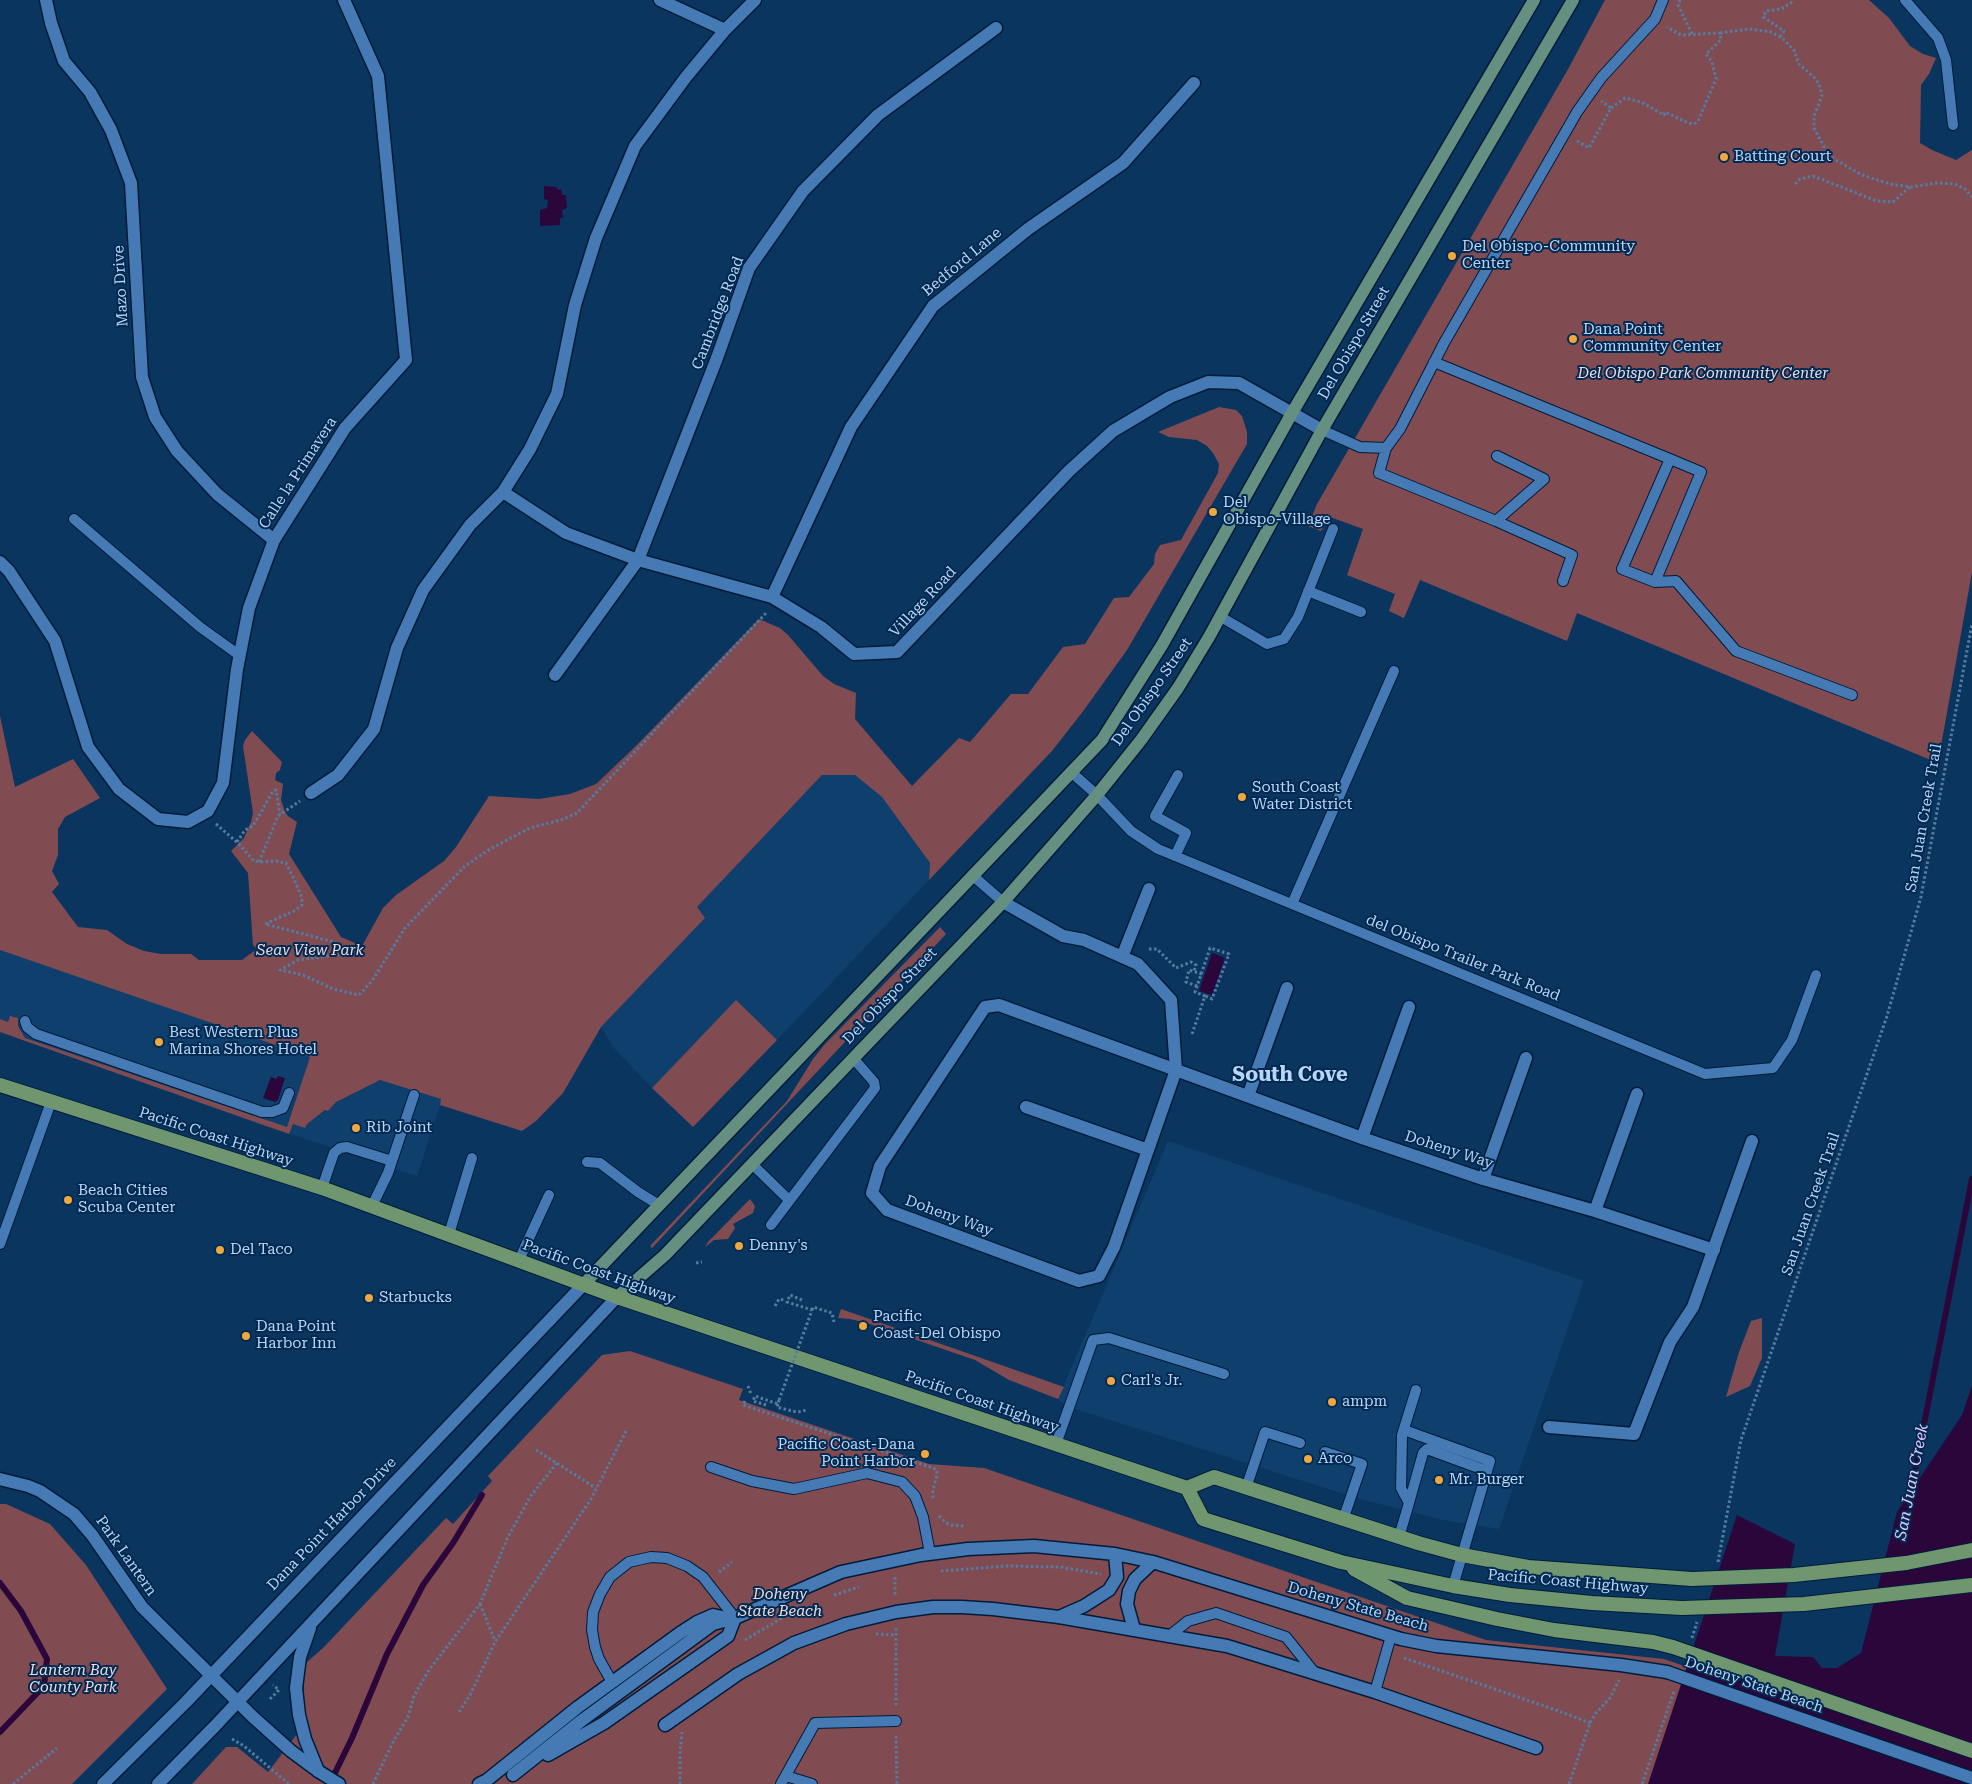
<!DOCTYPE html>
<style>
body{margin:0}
canvas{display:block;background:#0a355e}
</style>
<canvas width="1972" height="1784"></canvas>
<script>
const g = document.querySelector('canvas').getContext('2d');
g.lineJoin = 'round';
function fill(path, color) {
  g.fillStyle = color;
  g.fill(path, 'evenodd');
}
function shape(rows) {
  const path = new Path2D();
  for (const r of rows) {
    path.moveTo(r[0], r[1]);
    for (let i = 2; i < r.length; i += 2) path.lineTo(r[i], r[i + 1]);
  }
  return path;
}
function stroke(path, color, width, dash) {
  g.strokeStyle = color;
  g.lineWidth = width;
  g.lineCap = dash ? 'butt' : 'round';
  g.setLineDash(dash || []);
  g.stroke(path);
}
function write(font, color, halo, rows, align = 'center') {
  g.font = font + ' "Roboto Serif",serif';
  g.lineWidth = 4;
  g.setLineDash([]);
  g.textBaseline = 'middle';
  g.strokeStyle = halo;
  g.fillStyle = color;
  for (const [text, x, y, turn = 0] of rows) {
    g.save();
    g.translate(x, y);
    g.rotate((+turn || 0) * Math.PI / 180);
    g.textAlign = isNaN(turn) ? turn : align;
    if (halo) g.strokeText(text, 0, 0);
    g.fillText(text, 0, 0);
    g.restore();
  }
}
const built = shape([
 [822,775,855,775,882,797,930,864,929,880,777,1040,736,1001,652,1088,614,1048,601,1027,705,918,697,907],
 [0,950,310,1057,289,1122,305,1128,307,1124,326,1110,328,1111,336,1102,380,1080,442,1099,417,1176,239,1117,0,1032],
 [1168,1141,1584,1281,1499,1529,1443,1520,1360,1499,1069,1407,1058,1399]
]);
const green = shape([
 [1605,0,1869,0,1889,18,1910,46,1923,54,1936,58,1929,74,1921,85,1920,143,1932,150,1956,160,1972,150,1972,572,1938,763,1577,613,1567,641,1420,580,1404,618,1389,611,1395,594,1347,575,1363,529,1330,517,1321,531,1308,526,1317,504,1567,71],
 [1219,407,1236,410,1242,416,1247,432,1247,444,1127,650,1084,710,1052,751,929,880,930,863,882,797,855,775,822,775,697,907,705,918,601,1027,563,1093,536,1121,522,1131,440,1105,441,1099,380,1080,336,1102,328,1111,325,1110,307,1124,305,1128,293,1124,289,1134,0,1032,0,1019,8,1022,10,1016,18,1018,18,1026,25,1038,287,1127,310,1057,0,950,0,716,15,787,73,759,100,798,65,817,58,829,58,855,52,871,59,884,52,892,78,927,107,930,127,944,144,951,161,954,191,954,199,960,242,960,257,949,253,945,248,873,231,851,244,838,251,822,253,813,243,746,245,740,252,731,282,762,280,770,276,773,275,780,283,784,281,800,285,812,288,816,297,822,289,854,341,937,362,946,383,908,396,895,444,861,456,847,489,796,539,799,570,794,596,784,637,745,759,619,780,628,788,635,823,676,834,684,856,693,855,719,912,786,959,738,970,742,1011,694,1028,694,1063,647,1085,644,1114,598,1129,597,1154,564,1155,554,1160,545,1181,540,1218,473,1219,464,1213,453,1207,446,1197,440,1169,437,1158,432],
 [940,927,946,934,652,1248,650,1246,787,1101,813,1059,825,1044],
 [736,1000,777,1040,693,1127,652,1088],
 [750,1199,755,1206,753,1213,733,1224,735,1228,728,1239,714,1240,705,1247,708,1242],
 [841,1309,1064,1387,1058,1399,1009,1380,975,1360,867,1323,850,1319,838,1318],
 [1762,1318,1762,1358,1750,1386,1726,1397,1739,1352,1751,1321],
 [630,1351,743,1389,739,1400,929,1464,984,1468,1486,1640,1664,1659,1972,1765,1972,1784,192,1784,226,1747,237,1747,268,1772,307,1721,303,1698,305,1664,324,1647,446,1518,453,1524,492,1481,488,1476,602,1355],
 [0,1504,6,1504,50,1524,86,1565,167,1689,72,1784,0,1784]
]);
const water = shape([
 [544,186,556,187,558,190,561,189,562,195,566,195,567,208,562,210,563,218,560,218,560,225,540,226,540,210,547,208,548,200,544,199],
 [1212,953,1225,958,1212,995,1199,991],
 [278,1076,285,1078,278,1100,275,1102,263,1098,271,1077,276,1079],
 [1972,1385,1972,1784,1648,1784,1737,1515,1795,1544,1775,1656,1813,1657,1822,1668,1837,1668,1861,1653,1897,1512,1962,1415]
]);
const stream = shape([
 [1909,1501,1972,1179],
 [0,1583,21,1611,47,1659,44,1686,0,1732],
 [331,1781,352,1738,387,1654,423,1585,453,1543,482,1495]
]);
const path = shape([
 [1680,0,1678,5,1692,34],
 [1720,33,1750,29,1771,32,1783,39,1794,50,1799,64,1816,79,1820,87,1822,96,1814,116,1814,128,1829,156,1862,175,1890,184,1911,187,1937,183,1955,184,1965,189,1972,197],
 [1780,37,1784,31,1763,17,1766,11,1781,9,1791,3,1792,0],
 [1611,108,1625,98,1641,102,1664,115,1665,112,1688,123,1694,124,1698,121,1716,79,1712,62,1706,54,1721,40,1720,33,1681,35,1667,27],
 [1577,141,1589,148,1611,108,1601,101],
 [1795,184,1800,179,1813,176,1877,201,1893,202,1910,187],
 [216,824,239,844,254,861,259,862,276,861,286,863,294,879,302,898,302,905,294,911,265,924,334,942,350,953,298,960,280,970,303,975,333,989,359,995,372,981,405,928,465,866,490,849,530,828,561,820,577,813,767,612],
 [237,842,245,830,253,826,273,791,276,790,280,814],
 [259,862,278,816,300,801],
 [1149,949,1157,949,1176,968,1191,962,1196,965,1194,971],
 [1197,986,1186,982,1189,970,1202,974],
 [1192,1034,1205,996,1195,992,1210,948,1229,954,1212,999,1205,996],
 [696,1263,702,1262],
 [802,1300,790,1295,787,1302,812,1310,811,1313],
 [775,1306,779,1299,784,1300],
 [812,1310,813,1307,832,1313,834,1322],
 [748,1386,751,1394],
 [745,1401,743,1405,933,1468,937,1470,937,1474,933,1490,933,1499],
 [778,1404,777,1407,792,1411,798,1412,807,1410],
 [766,1405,753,1401,755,1396,778,1404,779,1400],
 [536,1450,596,1488],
 [939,1516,945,1522,952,1525,965,1526],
 [1718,1562,1741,1440,1887,1016,1921,897,1972,624],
 [941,1571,1007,1566,1060,1567,1101,1574],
 [719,1572,732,1562],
 [895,1577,895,1597],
 [834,1595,859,1587],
 [480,1604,495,1641],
 [896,1628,896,1707],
 [876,1634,896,1635],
 [1692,1638,1697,1622],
 [745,1640,787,1615],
 [1404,1658,1556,1710,1590,1723],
 [270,1699,279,1690,273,1685],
 [459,1712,470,1695,495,1642,591,1499,626,1431],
 [896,1736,897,1784],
 [232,1739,244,1746,289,1784],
 [13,1784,57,1748],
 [373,1784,393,1742,408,1717,414,1696,429,1670,480,1604,507,1539,530,1497,557,1463],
 [680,1784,680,1751,682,1732],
 [1569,1784,1590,1723,1596,1713,1610,1698,1619,1680],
 [1642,1784,1674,1691]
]);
const service = shape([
 [1905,0,1938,38,1946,60,1953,125],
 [1434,362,1670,459,1622,569,1655,582,1676,581,1736,651,1852,695],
 [1322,430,1360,447,1386,448,1400,429,1444,343,1577,112,1601,78,1655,19,1663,0],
 [1386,448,1379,473,1496,521,1544,479,1497,456],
 [74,519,200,627,239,655],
 [1496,521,1572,555,1563,581],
 [1655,582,1701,472,1670,459],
 [1308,591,1361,612],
 [1221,617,1267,644,1284,639,1298,617,1333,529],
 [1071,772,1097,795,1131,831,1158,849,1705,1074,1773,1068,1792,1040,1816,975],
 [1175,856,1186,833,1155,816,1178,775],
 [972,875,1003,902],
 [1292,904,1394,671],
 [25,1021,27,1027,36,1034,262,1112,272,1112,283,1108,289,1093],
 [587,1162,600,1163,638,1192,659,1205],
 [752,1164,789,1200],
 [322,1188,334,1153,340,1148,347,1147,392,1161],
 [372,1206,388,1173,414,1095],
 [771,1225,875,1088,874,1082,853,1058],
 [449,1234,472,1158],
 [0,1244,51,1102],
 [519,1260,549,1195],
 [1404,1430,1490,1461,1453,1586],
 [1056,1444,1093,1340,1109,1338,1224,1374],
 [1325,1452,1362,1464,1343,1520],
 [711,1467,752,1481,794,1489,867,1473,902,1482,915,1496,923,1517,930,1553],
 [1246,1488,1265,1432,1300,1443],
 [1409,1503,1423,1453,1427,1449,1487,1471],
 [1399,1537,1409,1503,1401,1488,1402,1435,1416,1390],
 [1168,1637,1188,1621,1216,1613,1286,1637,1314,1672],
 [612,1682,599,1659,595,1647,592,1630,593,1612,600,1594,610,1577,629,1562,651,1557,667,1558,687,1566,703,1577,735,1618],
 [1375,1692,1391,1636],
 [786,1776,812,1784],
 [781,1784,815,1723,896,1721]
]);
const minor = shape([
 [46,0,51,23,64,61,90,92,111,130,131,183,142,377,155,417,177,451,217,494,274,540],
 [660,0,725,30],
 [503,492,566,533,638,560,772,597,821,627,854,654,897,652,1069,471,1113,431,1170,397,1208,382,1239,383,1322,430],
 [772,597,851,427,933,306,1028,229,1123,163,1194,83],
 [555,675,638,560,717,358,749,268,803,191,878,115,996,28],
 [311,793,338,775,374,729,397,648,423,590,470,525,503,492,530,449,557,394,575,305,596,238,635,146,686,77,725,30,755,0],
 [1003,902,1063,936,1084,940,1138,964,1171,1000,1176,1070,1362,1138,1483,1179,1595,1211,1714,1250],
 [1122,957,1149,889],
 [999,1005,1176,1070,1114,1247,1099,1276,1079,1281,887,1210,872,1193,880,1166,985,1007,999,1005],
 [1248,1096,1287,988],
 [1026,1107,1148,1150],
 [1362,1138,1409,1007],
 [1483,1179,1526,1058],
 [1595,1211,1637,1094],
 [1549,1427,1634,1434,1670,1342,1693,1307,1752,1141],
 [665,1725,738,1674,794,1643,846,1624,896,1612,933,1607,962,1607,993,1609,1059,1617,1227,1646,1375,1692,1536,1748]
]);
const tertiary = shape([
 [0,562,9,571,55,641,88,747,119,789,158,819,188,822,208,811,223,783,237,669,249,608,274,540,345,428,406,360,378,76,344,0],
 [0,1479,28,1486,40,1491,74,1514,92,1535,142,1607,253,1717,291,1751,318,1771,339,1784],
 [1059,1617,1084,1606,1109,1590,1117,1577,1115,1554],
 [1134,1629,1127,1604,1129,1591,1135,1579,1153,1562],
 [548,1755,604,1723,728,1636,735,1618],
 [513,1775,581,1721,713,1624,735,1618,841,1572,921,1555,968,1549,1034,1546,1115,1554,1153,1562,1401,1639,1436,1646,1621,1665,1667,1672],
 [479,1784,487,1780,578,1707,680,1633,697,1622,713,1615,722,1617]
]);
const secondary = shape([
 [310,1628,300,1657,296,1688,299,1715,305,1739,318,1771],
 [103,1784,185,1703,584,1284],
 [158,1784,215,1726,617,1297]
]);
const primary = shape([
 [584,1284,1102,740,1162,645,1292,413,1534,0],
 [617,1297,665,1255,1003,902,1097,795,1141,740,1178,688,1209,637,1322,430,1573,0]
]);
const trunk = shape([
 [0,1085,322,1188,617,1297,1187,1488,1214,1477,1418,1543,1462,1555,1528,1567,1692,1579],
 [1187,1488,1203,1519,1341,1562,1453,1586,1510,1595,1592,1603,1682,1608],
 [1906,1563,1972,1550],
 [1354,1569,1407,1598,1497,1619,1554,1630,1653,1642,1673,1647]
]);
const pathBridge = shape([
 [779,1400,811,1313]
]);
const tertiaryBridge = shape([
 [1667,1672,1972,1778]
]);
const trunkBridge = shape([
 [1692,1579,1794,1575,1906,1563],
 [1682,1608,1804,1604,1972,1585],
 [1673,1647,1972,1751]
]);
const markers = [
 [1724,157,5,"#efa73e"],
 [1452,256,5,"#efa73e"],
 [1573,339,5,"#efa73e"],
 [1213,512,5,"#efa73e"],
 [1242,797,5,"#efa73e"],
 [159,1042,5,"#efa73e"],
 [356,1128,5,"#efa73e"],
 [68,1200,5,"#efa73e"],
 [739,1246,5,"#efa73e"],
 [220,1250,5,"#efa73e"],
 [369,1298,5,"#efa73e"],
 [863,1326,5,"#efa73e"],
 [246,1336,5,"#efa73e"],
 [1111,1381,5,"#efa73e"],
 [1332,1402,5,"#efa73e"],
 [925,1454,5,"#efa73e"],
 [1308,1459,5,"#efa73e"],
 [1439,1480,5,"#efa73e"]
];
const poiNames = [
 ["Batting Court",1734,157],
 ["Del Obispo-Community",1462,247],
 ["Center",1462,264],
 ["Dana Point",1583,330],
 ["Community Center",1583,347],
 ["Del",1223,503],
 ["Obispo-Village",1223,520],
 ["South Coast",1252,788],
 ["Water District",1252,805],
 ["Best Western Plus",169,1033],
 ["Marina Shores Hotel",169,1050],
 ["Rib Joint",366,1128],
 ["Beach Cities",78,1191],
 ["Scuba Center",78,1208],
 ["Denny's",749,1246],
 ["Del Taco",230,1250],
 ["Starbucks",379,1298],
 ["Pacific",873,1317],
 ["Coast-Del Obispo",873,1334],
 ["Dana Point",256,1327],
 ["Harbor Inn",256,1344],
 ["Carl's Jr.",1121,1381],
 ["ampm",1342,1402],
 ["Pacific Coast-Dana",915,1445,"right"],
 ["Point Harbor",915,1462,"right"],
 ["Arco",1318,1459],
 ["Mr. Burger",1449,1480]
];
const streetNames = [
 ["Bedford Lane",962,262,-40],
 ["Mazo Drive",121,286,-93],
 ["Cambridge Road",718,313,-69],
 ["Del Obispo Street",1354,343,-60],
 ["Calle la Primavera",298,473,-57],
 ["Village Road",923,602,-47],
 ["Del Obispo Street",1152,692,-55],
 ["San Juan Creek Trail",1924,818,-80],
 ["del Obispo Trailer Park Road",1463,958,22],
 ["Del Obispo Street",890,996,-46],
 ["Pacific Coast Highway",216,1137,18],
 ["Doheny Way",1449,1150,18],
 ["San Juan Creek Trail",1811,1204,-71],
 ["Doheny Way",949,1216,20],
 ["Pacific Coast Highway",599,1272,20],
 ["Pacific Coast Highway",982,1402,19],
 ["Dana Point Harbor Drive",332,1524,-46],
 ["Park Lantern",126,1556,55],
 ["Pacific Coast Highway",1568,1582,5],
 ["Doheny State Beach",1358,1607,16],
 ["Doheny State Beach",1754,1685,19]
];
const parkNames = [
 ["Del Obispo Park Community Center",1703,374],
 ["Seav View Park",310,951],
 ["Doheny",780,1595],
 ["State Beach",780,1612],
 ["Lantern Bay",73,1671],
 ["County Park",73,1688]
];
const waterNames = [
 ["San Juan Creek",1912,1482,-79]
];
const districtNames = [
 ["South Cove",1290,1075]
];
fill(built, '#0f3f6d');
fill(green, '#814b52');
fill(water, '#2a063b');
stroke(stream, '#2a063b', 6);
stroke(service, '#011c38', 12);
stroke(minor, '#011c38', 15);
stroke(tertiary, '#011c38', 15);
stroke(secondary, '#011c38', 15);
stroke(primary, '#011c38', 15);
stroke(trunk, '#011c38', 16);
stroke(path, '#567ba0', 3, [2.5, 2.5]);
stroke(service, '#457ab5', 10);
stroke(minor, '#457ab5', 12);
stroke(tertiary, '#457ab5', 12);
stroke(secondary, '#457ab5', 12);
stroke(primary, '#658f81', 12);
stroke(trunk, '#709670', 14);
stroke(tertiaryBridge, '#011c38', 15, []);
stroke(trunkBridge, '#011c38', 16, []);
stroke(pathBridge, '#567ba0', 3, [2.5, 2.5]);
stroke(tertiaryBridge, '#457ab5', 12);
stroke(trunkBridge, '#709670', 14);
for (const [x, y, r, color] of markers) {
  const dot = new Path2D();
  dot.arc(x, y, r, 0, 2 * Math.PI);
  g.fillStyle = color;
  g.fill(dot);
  stroke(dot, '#002a52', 2);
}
write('15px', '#bad5f5', '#002a52', poiNames, 'left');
write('15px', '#bad5f5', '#002a52', streetNames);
write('italic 15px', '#f1dadc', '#002a52', parkNames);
write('italic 16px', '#e7c8fa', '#002a52', waterNames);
write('bold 20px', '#bad5f5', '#002a52', districtNames);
</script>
